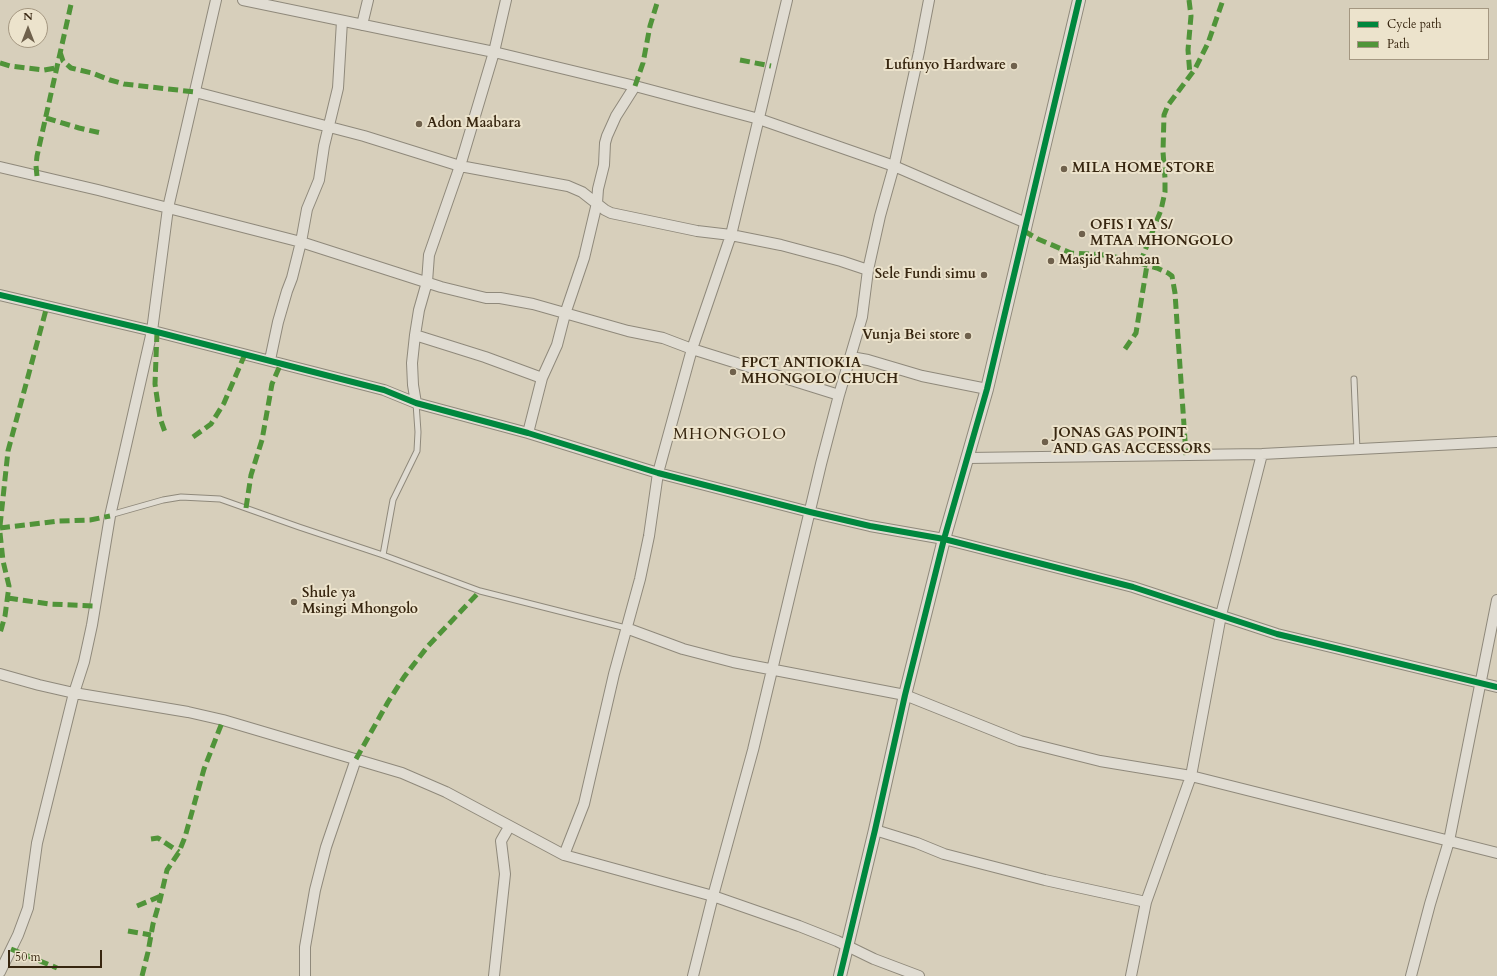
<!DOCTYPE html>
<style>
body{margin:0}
#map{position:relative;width:1497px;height:976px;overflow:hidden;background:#d7cfbb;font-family:Cardo,serif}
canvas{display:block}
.legend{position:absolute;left:1349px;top:8px;width:140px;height:52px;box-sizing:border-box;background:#ece3cc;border:1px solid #a49781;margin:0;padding:5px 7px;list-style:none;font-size:12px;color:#372610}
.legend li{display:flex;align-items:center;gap:8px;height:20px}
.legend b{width:20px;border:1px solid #a49781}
.north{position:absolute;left:8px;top:8px;width:40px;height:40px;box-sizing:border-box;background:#ece3cc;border:1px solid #a49781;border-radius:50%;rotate:0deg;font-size:11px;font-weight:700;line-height:16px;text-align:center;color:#372610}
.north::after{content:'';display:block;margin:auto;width:14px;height:18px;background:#6f614c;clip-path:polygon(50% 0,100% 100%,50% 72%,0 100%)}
.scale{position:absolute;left:8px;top:950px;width:94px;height:18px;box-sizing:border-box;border:2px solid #372610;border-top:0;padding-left:5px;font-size:12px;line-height:14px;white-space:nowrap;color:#372610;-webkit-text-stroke:3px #ece3cc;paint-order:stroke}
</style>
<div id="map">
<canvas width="1497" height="976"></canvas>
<ul class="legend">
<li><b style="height:5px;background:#00873e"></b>Cycle path</li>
<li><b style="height:5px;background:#509439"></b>Path</li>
</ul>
<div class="north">N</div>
<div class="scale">50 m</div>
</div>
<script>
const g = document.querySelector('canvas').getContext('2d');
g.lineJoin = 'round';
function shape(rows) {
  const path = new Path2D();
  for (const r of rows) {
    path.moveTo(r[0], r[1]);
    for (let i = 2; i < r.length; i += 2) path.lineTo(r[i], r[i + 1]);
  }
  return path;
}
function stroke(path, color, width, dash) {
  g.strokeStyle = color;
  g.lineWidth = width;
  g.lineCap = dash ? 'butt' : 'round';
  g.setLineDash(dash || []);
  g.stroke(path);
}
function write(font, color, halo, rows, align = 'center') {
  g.font = font + ' Cardo,serif';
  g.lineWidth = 4;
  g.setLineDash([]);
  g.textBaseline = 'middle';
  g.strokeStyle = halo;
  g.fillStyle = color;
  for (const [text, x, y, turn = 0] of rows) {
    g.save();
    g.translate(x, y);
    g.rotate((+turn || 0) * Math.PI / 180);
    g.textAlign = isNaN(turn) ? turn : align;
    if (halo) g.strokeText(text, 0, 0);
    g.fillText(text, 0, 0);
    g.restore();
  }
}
const service = shape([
 [1354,379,1357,450],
 [110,515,163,500,181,497,220,499,299,527,383,555,480,591,626,628],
 [383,555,393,500,417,451,418,432,416,403]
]);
const minor = shape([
 [243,0,494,52,635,86,759,119,894,166,1026,223],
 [362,25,368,0],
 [195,92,364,136,460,166,568,186,582,192,605,210,611,213,697,231,731,235,781,245,841,261,868,270],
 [0,167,98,190,301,242,441,287,486,298,500,298,533,304,628,331,663,338,692,349,839,395],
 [0,295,157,332,384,390,416,403,528,433,658,473,810,512,870,526,944,539,1133,587,1277,634,1497,687],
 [415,335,485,357,542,378],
 [851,357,868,360,922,376,987,389],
 [270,360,278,322,287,291,292,278,301,242,307,209,319,180,324,146,338,88,342,21],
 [416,403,413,385,412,363,415,335,419,310,427,282,429,255,460,166,494,52,506,0],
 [528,433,542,378,557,345,565,314,584,258,597,203,598,189,604,165,605,143,607,136,616,116,635,86],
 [968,458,1262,454,1497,442],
 [626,628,683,649,733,662,905,695,1020,741,1100,761,1191,776,1497,853],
 [0,674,39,685,74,693,188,712,223,720,402,773,446,792,564,855,713,896,799,926,837,941,874,959,919,976],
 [875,830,917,843,944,854,1045,880,1146,902],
 [564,855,584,804,614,674,640,579,649,536,658,473,692,349,731,235,787,0],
 [0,972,18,935,28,908,37,843,74,693,84,662,92,625,110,516,152,331,168,208,216,0],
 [305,976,305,947,315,890,326,847,356,759],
 [494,976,505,874,501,841,509,827],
 [693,976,713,896,753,750,821,464,839,395,862,317,868,270,880,216,894,166,919,52,929,0],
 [1131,976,1146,902,1191,776,1221,615,1262,454],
 [1411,976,1430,904,1449,841,1497,600]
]);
const tertiary = shape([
 [840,976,875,830,905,695,944,539,987,389,1079,0]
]);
const quiet = shape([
 [1189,0,1191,16,1188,50,1190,75],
 [60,52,63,61,71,68,92,73,110,80,124,84,195,92],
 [740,60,771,66],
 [0,63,10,66,44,70,56,68],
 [635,86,643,63,650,26,658,0],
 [46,118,79,128,101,133],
 [37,176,36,166,37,156,72,0],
 [1024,231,1038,239,1071,253,1106,255,1125,259,1157,268,1168,273,1172,276,1175,293,1186,455],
 [1140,263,1161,210,1165,192,1165,178,1163,152,1164,115,1168,105,1195,69,1208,43,1223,0],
 [157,332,155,384,160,418,165,432],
 [1125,349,1136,333,1147,265],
 [193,437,211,424,224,403,245,354],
 [246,508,251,475,262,440,272,384,281,363],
 [0,526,8,451,47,306],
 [0,528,59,521,90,520,110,516],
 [0,533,3,561,9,586,5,616,0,633],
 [8,598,49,604,95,606],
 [356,759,388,702,404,677,428,646,480,591],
 [151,839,158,838,179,852],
 [137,906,161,896],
 [128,931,151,935],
 [11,949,57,968],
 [142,976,148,952,153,924,160,900,167,870,179,852,185,837,204,769,223,720]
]);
const cycleway = shape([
 [0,295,157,332,384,390,416,403,528,433,658,473,810,512,870,526,944,539,1133,587,1277,634,1497,687],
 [840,976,875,830,905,695,944,539,987,389,1079,0]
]);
const markers = [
 [1014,66,4,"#6f614c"],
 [419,124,4,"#6f614c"],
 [1064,169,4,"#6f614c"],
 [1082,234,4,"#6f614c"],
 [1051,261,4,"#6f614c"],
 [984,275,4,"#6f614c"],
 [968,336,4,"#6f614c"],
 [733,372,4,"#6f614c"],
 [1045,442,4,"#6f614c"],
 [294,602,4,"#6f614c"]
];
const poiNames = [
 ["Lufunyo Hardware",1006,66,"right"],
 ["Adon Maabara",427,124],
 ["MILA HOME STORE",1072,169],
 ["OFIS I YA S/",1090,226],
 ["MTAA MHONGOLO",1090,242],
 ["Masjid Rahman",1059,261],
 ["Sele Fundi simu",976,275,"right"],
 ["Vunja Bei store",960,336,"right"],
 ["FPCT ANTIOKIA",741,364],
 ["MHONGOLO CHUCH",741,380],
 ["JONAS GAS POINT",1053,434],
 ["AND GAS ACCESSORS",1053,450],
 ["Shule ya",302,594],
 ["Msingi Mhongolo",302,610]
];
const quarterNames = [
 ["MHONGOLO",730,435]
];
stroke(service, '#8f897b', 7);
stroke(minor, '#8f897b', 12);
stroke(tertiary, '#8f897b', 14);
stroke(service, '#e0dcd2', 5);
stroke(minor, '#e0dcd2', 10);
stroke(tertiary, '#e0dcd2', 12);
stroke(quiet, '#509439', 5, [10, 5]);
stroke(cycleway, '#00873e', 6);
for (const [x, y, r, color] of markers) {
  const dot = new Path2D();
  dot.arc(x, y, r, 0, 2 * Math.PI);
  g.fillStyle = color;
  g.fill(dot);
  stroke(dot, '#ece3cc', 1.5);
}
write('bold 14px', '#372610', '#ece3cc', poiNames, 'left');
g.letterSpacing = '1px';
write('16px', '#372610', '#ece3cc', quarterNames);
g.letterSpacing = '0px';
</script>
